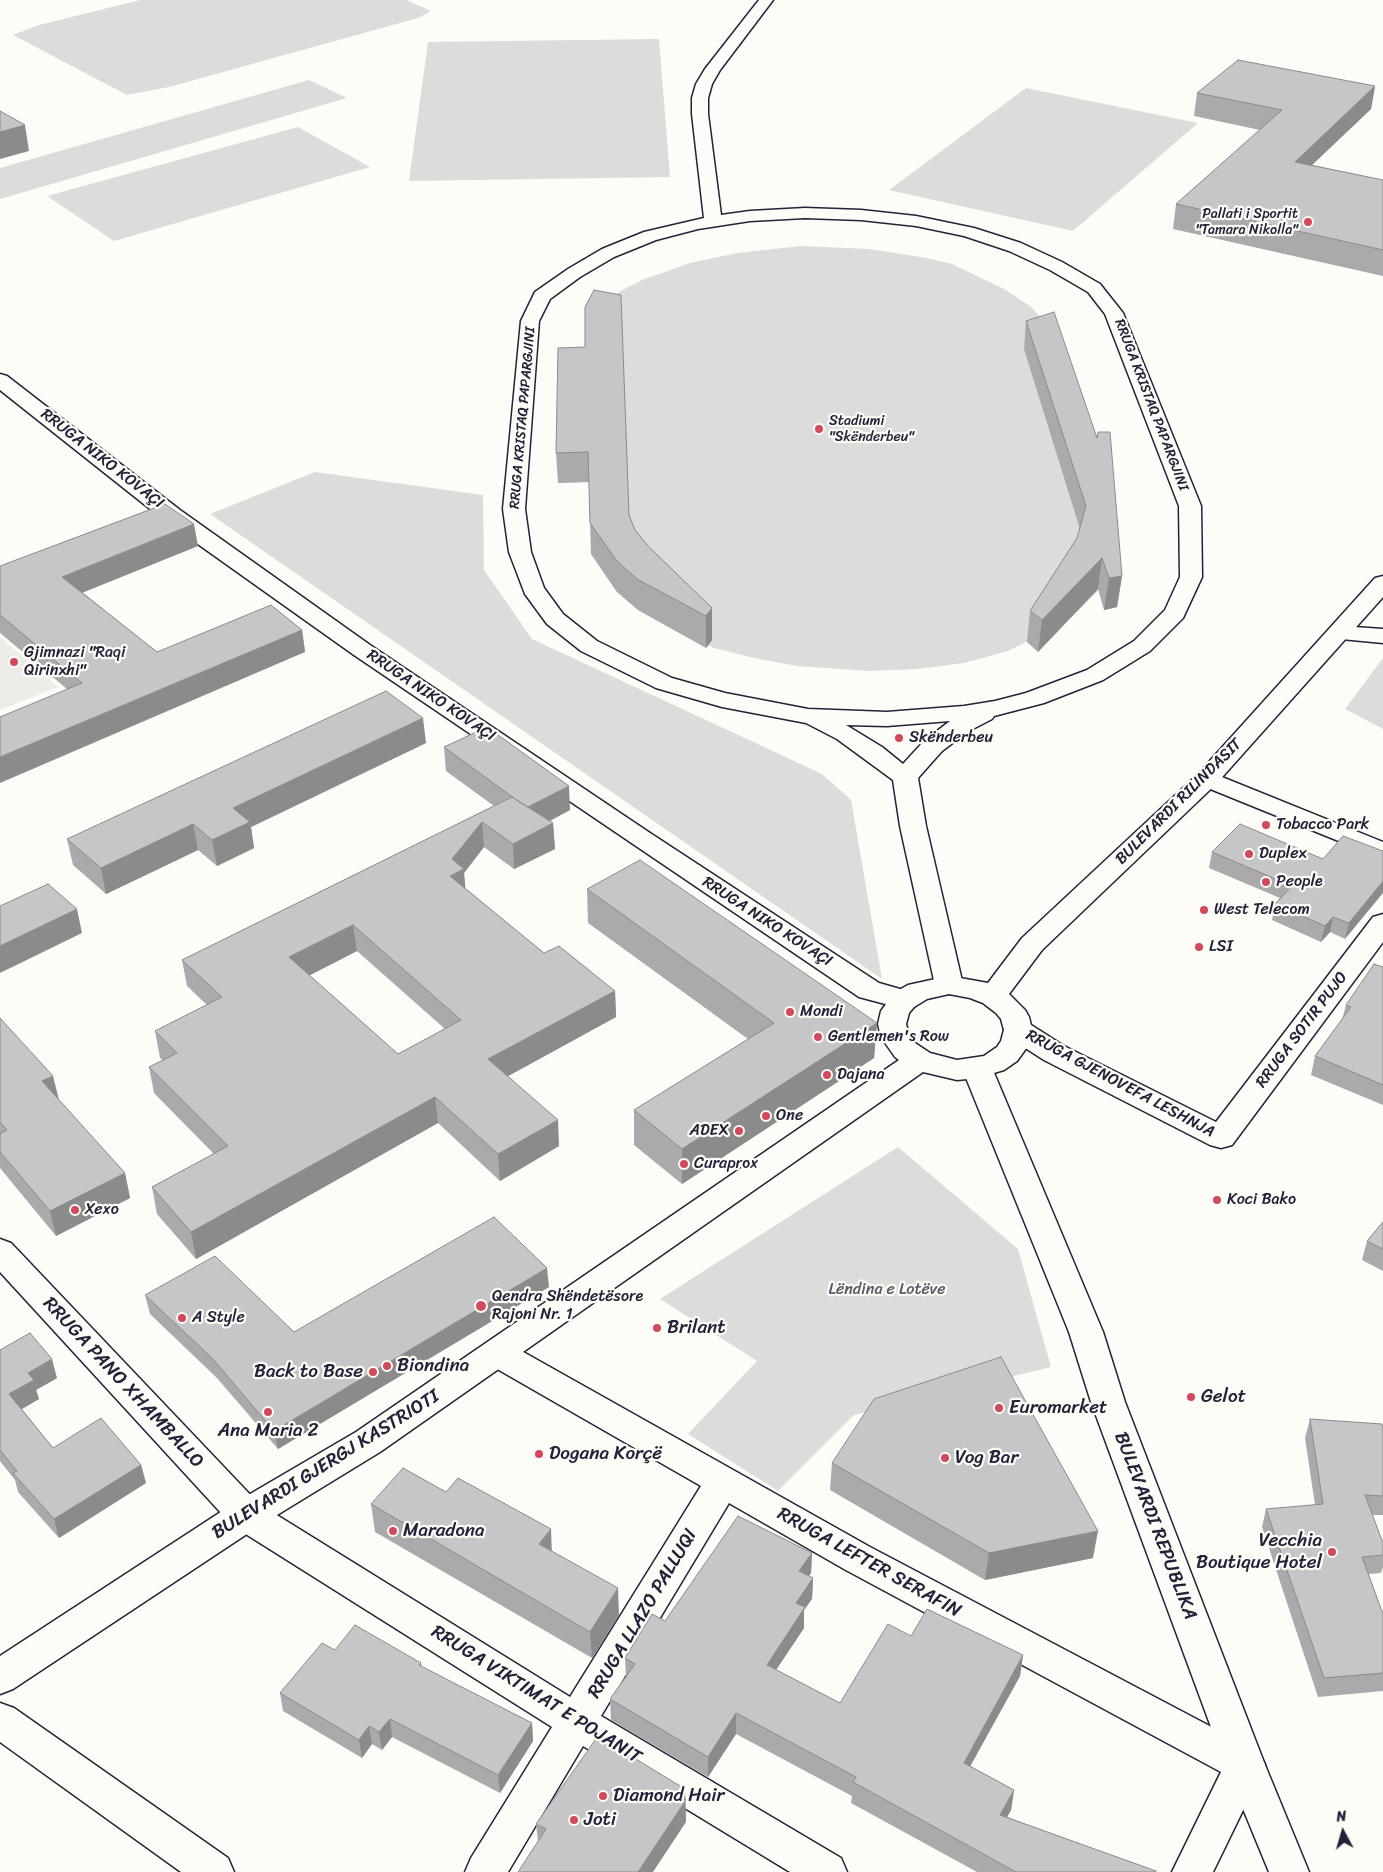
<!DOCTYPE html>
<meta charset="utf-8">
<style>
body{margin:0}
#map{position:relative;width:1383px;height:1872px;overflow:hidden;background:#fdfcf7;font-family:Sriracha,sans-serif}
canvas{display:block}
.north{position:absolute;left:1318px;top:1807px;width:50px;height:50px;-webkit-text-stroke:4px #fdfcf7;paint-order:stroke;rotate:354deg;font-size:14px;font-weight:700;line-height:20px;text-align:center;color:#22223b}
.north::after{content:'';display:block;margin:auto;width:18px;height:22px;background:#22223b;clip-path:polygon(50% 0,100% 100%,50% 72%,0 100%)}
</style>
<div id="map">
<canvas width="1383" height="1872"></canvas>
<div class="north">N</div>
</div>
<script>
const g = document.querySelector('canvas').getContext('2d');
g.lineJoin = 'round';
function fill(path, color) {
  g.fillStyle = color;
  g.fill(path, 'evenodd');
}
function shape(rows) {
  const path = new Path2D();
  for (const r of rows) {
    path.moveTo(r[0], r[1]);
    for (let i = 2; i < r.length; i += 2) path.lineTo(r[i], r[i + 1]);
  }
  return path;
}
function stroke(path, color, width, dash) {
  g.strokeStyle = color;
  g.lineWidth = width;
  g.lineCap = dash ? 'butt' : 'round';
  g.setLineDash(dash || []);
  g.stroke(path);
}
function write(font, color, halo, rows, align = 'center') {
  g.font = font + ' Sriracha,sans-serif';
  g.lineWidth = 4.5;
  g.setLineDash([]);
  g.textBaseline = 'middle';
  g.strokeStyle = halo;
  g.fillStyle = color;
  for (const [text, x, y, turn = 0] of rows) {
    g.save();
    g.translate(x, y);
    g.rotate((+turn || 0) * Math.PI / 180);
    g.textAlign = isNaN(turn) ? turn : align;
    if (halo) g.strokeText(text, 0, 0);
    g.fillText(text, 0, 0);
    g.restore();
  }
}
const built = shape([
 [0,637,58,687,0,710]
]);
const green = shape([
 [140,0,406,0,431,11,418,18,169,87,127,95,13,35,39,25],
 [659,39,670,177,409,181,428,42],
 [309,80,347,98,0,199,0,168],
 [1026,88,1198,123,1073,231,889,190],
 [298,127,370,167,114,241,47,196],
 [801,246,869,249,927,258,952,264,1004,289,1030,306,1045,322,1110,567,1097,592,1078,611,1046,632,1008,651,964,663,918,669,869,671,797,666,754,658,714,648,672,629,638,610,617,592,591,554,589,482,558,483,559,377,586,376,602,307,619,292,642,280,690,263,737,253],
 [315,472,483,495,484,570,532,639,822,774,851,800,882,979,210,514],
 [1383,658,1383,729,1345,709],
 [898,1147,1018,1249,1051,1367,854,1415,778,1491,688,1434,757,1361,660,1299]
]);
const minor = shape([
 [759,0,773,0,720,70,712,84,708,98,708,114,721,215,750,211,805,208,861,210,916,216,974,228,1021,243,1062,262,1100,284,1123,313,1201,506,1202,577,1183,618,1150,651,1103,680,1044,703,994,716,992,719,967,732,942,751,918,778,926,826,963,985,959,992,949,994,939,992,935,985,900,826,893,780,837,739,806,723,722,707,656,688,581,651,547,624,525,594,509,552,503,509,521,321,535,292,568,269,602,249,644,232,704,218,692,114,692,98,696,84,705,69,759,0],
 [805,218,861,220,916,226,964,236,1009,251,1050,270,1088,292,1105,314,1179,506,1180,577,1165,610,1134,641,1087,670,1026,693,995,701,964,706,887,712,808,709,725,693,672,678,597,641,563,614,544,588,531,552,525,509,539,321,550,299,580,277,614,257,656,240,698,229,750,221,805,218],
 [950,721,924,741,903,764,882,747,846,725,887,726,950,721],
 [0,374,7,376,180,510,370,645,650,833,879,983,914,993,918,1000,914,1007,904,1009,859,997,354,655,164,520,0,390,0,374],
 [1339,626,1383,629,1383,643,1331,638,1327,633,1331,628,1339,626],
 [1207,771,1383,842,1383,859,1198,784,1194,779,1198,774,1207,771],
 [1383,914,1383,942,1232,1145,1221,1148,1210,1145,1044,1060,1008,1037,1004,1030,1008,1023,1018,1020,1028,1023,1064,1046,1216,1122,1373,917,1383,914],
 [0,1239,11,1243,259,1504,570,1697,701,1486,485,1362,480,1353,485,1344,497,1340,509,1344,870,1547,1259,1752,1265,1765,1213,1872,1172,1872,1221,1772,844,1569,729,1503,601,1716,841,1858,847,1872,790,1872,583,1746,508,1872,465,1872,471,1858,552,1727,233,1526,0,1272,0,1239],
 [0,1703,14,1708,228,1858,234,1872,181,1872,0,1742,0,1703]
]);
const tertiary = shape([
 [977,1058,987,1061,992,1068,1103,1332,1125,1402,1265,1765,1309,1872,1269,1872,1225,1765,1091,1402,1069,1332,962,1068,967,1061,977,1058]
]);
const secondary = shape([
 [1383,576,1383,597,1216,784,1042,950,1009,994,1025,1010,1029,1017,1032,1030,1030,1043,1017,1061,1004,1070,977,1078,957,1080,923,1072,380,1452,259,1526,13,1689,0,1694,0,1656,233,1504,356,1432,899,1060,895,1057,881,1037,878,1024,881,1011,894,993,908,985,949,976,988,983,1022,938,1198,774,1375,578,1383,576],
 [949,994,970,998,983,1003,996,1013,1001,1019,1004,1030,1001,1041,997,1047,984,1056,957,1060,930,1053,915,1043,909,1035,906,1024,909,1013,914,1007,927,999,949,994]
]);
const wall = shape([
 [1375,86,1371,109,1312,165,1383,180,1383,276,1173,229,1176,204,1260,130,1194,116,1197,93],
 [1026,321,1122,576,1117,607,1104,610,1098,589,1038,652,1027,642,1030,611,1077,538,1080,529,1024,349],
 [585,347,629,515,635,530,648,546,712,608,712,640,706,648,638,610,617,592,591,554,589,482,558,483,556,453],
 [198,546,82,592,157,652,302,630,305,652,67,689,0,633,0,566],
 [426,743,251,827,254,848,217,866,198,850,106,894,73,865,67,839],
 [444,747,570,810,550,821,553,823,555,849,514,869,484,847,464,873,465,888,544,953,615,991,616,1017,508,1076,559,1146,500,1181,438,1123,196,1259,157,1214,152,1187,214,1154,154,1093,149,1067,163,1060,160,1058,155,1031,207,1005,187,986,182,960,494,806,446,771],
 [357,951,445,1029,398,1054,309,975],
 [1383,851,1345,939,1330,932,1321,942,1272,920,1275,904,1280,898,1209,868,1212,852,1323,859],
 [587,889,877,1023,874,1058,682,1184,634,1145,634,1110,748,1039,588,923],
 [1383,967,1383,1105,1311,1075,1315,1056,1342,1020,1346,1005],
 [0,1018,58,1099,125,1173,130,1198,56,1236,0,1168],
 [1383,1222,1383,1271,1362,1260,1367,1241],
 [549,1287,278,1449,217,1378,150,1314,145,1295,294,1332],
 [0,1350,57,1378,36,1390,39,1399,22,1409,53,1448,141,1465,146,1483,59,1538,18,1492,15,1480,0,1461],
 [1310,1419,1383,1431,1383,1515,1372,1515,1383,1543,1383,1567,1381,1573,1368,1574,1383,1614,1383,1691,1318,1697,1262,1527,1266,1509,1315,1505,1305,1438],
 [832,1463,1093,1558,985,1580,830,1490],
 [371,1504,552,1551,619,1615,592,1658,375,1532],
 [812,1553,811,1573,809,1576,813,1578,812,1599,804,1610,804,1628,776,1670,840,1703,911,1636,1023,1655,1020,1676,970,1766,1014,1790,1011,1810,1007,1817,1156,1872,977,1872,851,1803,852,1796,736,1734,708,1777,611,1720,610,1699,626,1677,625,1658,665,1621],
 [335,1650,421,1663,422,1667,532,1723,533,1741,500,1793,392,1737,382,1750,372,1744,362,1758,283,1711,280,1693],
 [685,1789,686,1822,538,1842,536,1824]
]);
const shadedWall = shape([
 [1375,86,1371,109,1291,185,1295,162],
 [25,125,29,151,0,159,0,132],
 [194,524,198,546,67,599,62,577],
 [1102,558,1098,589,1038,652,1042,620],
 [1122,576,1117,607,1104,610,1109,578],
 [712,608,712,640,706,648,706,616],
 [302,630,305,652,0,783,0,757],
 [423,718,426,743,251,827,254,848,217,866,212,840,233,808],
 [569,786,570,810,528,832,527,807],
 [482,822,484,847,464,873,466,894,450,876,452,859],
 [553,823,555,849,514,869,513,844],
 [193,824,198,850,106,894,101,868],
 [1383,881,1383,893,1345,939,1349,923],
 [77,909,82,933,0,973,0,946],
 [1333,917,1330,932,1321,942,1325,926],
 [353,925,357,951,293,984,289,957],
 [615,991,616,1017,490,1086,488,1059],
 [877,1023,874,1058,682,1184,682,1149],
 [53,1076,59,1100,42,1081],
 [435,1097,438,1123,196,1259,191,1232],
 [558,1120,559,1146,500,1181,498,1154],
 [125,1173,130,1198,56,1236,50,1211],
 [547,1268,549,1287,278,1449,274,1431],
 [52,1359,57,1378,36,1390,39,1399,15,1413,9,1394,28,1373],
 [141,1465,146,1483,59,1538,54,1519],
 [551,1529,552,1556,539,1544],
 [1098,1531,1093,1558,985,1580,989,1553],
 [812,1553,811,1573,798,1592,799,1571],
 [813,1578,812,1599,804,1610,804,1628,766,1685,767,1665,796,1603],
 [618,1588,619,1615,592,1658,590,1632],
 [1023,1655,1020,1676,961,1783,964,1763],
 [736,1713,736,1734,708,1777,708,1757],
 [390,1719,392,1737,382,1750,379,1732],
 [532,1723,533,1741,500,1793,498,1775],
 [369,1726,372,1744,362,1758,359,1740],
 [685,1789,686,1822,653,1872,638,1872,680,1797],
 [1014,1790,1011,1810,997,1835,1000,1815]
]);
const building = shape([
 [1238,60,1375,86,1295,162,1383,180,1383,250,1176,204,1282,110,1197,93,1238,60],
 [0,111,25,125,0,132,0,111],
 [594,290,621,295,629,515,635,530,648,546,712,608,706,616,637,579,617,561,590,523,588,452,556,453,558,348,585,347,585,307,594,290],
 [1054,312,1097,438,1098,432,1110,432,1122,576,1109,578,1102,558,1042,620,1030,611,1077,538,1086,506,1026,321,1054,312],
 [165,504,194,524,62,577,157,652,271,605,302,630,0,757,0,717,82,683,0,615,0,566,165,504],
 [386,691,423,718,233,808,250,822,212,840,193,824,101,868,67,839,386,691],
 [487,727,569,786,528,807,518,801,444,747,487,727],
 [512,797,553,823,513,844,482,822,452,859,464,869,450,876,544,953,559,946,615,991,488,1059,558,1120,498,1154,435,1097,191,1232,152,1187,228,1146,149,1067,177,1053,155,1031,222,997,182,960,512,797],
 [353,925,461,1020,398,1054,289,957,353,925],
 [1240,824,1323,859,1343,836,1383,851,1383,881,1349,923,1333,917,1325,926,1275,904,1292,886,1212,852,1240,824],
 [640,860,877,1023,682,1149,634,1110,774,1023,587,889,640,860],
 [48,884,77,909,0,946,0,906,48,884],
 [1374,964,1383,967,1383,1085,1315,1056,1351,1007,1346,1005,1374,964],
 [0,1018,53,1076,42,1081,125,1173,50,1211,0,1152,0,1134,7,1130,0,1122,0,1018],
 [494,1217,547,1268,274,1431,213,1359,145,1295,215,1256,294,1332,494,1217],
 [1383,1222,1383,1249,1367,1241,1383,1222],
 [30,1333,52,1359,28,1373,34,1380,9,1394,53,1448,101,1418,141,1465,54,1519,13,1473,17,1471,0,1450,0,1350,30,1333],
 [1001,1357,1098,1531,989,1553,832,1463,874,1399,1001,1357],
 [1310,1419,1382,1424,1383,1431,1383,1496,1365,1495,1383,1543,1383,1555,1362,1557,1383,1614,1383,1673,1324,1678,1266,1509,1323,1504,1310,1419],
 [403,1468,446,1492,458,1478,551,1529,539,1544,618,1588,590,1632,371,1504,403,1468],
 [738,1516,812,1553,799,1571,813,1578,796,1603,805,1607,767,1665,840,1703,888,1624,911,1636,927,1609,1023,1655,964,1763,1014,1790,1000,1815,1156,1871,1156,1872,1016,1872,853,1782,856,1777,736,1713,708,1757,610,1699,635,1664,625,1658,652,1614,665,1621,738,1516],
 [355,1625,421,1663,419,1665,532,1723,498,1775,390,1719,379,1732,369,1726,359,1740,280,1693,322,1643,335,1650,355,1625],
 [598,1736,685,1789,680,1797,686,1800,638,1872,518,1872,546,1829,536,1824,598,1736]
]);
const markers = [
 [1308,222,5,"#d1495b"],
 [819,429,5,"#d1495b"],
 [14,662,5,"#d1495b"],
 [899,738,5,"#d1495b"],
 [1266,825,5,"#d1495b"],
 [1249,854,5,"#d1495b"],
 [1266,882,5,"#d1495b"],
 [1204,910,5,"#d1495b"],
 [1199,947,5,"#d1495b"],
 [790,1012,5,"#d1495b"],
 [818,1037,5,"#d1495b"],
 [827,1075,5,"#d1495b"],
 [766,1116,5,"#d1495b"],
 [739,1131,5,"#d1495b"],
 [684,1164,5,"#d1495b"],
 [1217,1200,5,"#d1495b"],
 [75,1210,5,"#d1495b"],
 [481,1306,6,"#d1495b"],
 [182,1318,5,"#d1495b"],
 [657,1328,5,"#d1495b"],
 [387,1366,5,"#d1495b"],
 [373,1372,5,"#d1495b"],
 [1191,1397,5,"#d1495b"],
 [999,1408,5,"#d1495b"],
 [268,1412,5,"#d1495b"],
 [539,1454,5,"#d1495b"],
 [945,1458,5,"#d1495b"],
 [393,1531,5,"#d1495b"],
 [1332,1552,5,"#d1495b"],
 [603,1796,5,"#d1495b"],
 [574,1820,5,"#d1495b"]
];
const farPoinames = [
 ["Pallati i Sportit",1298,214],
 ["\"Tamara Nikolla\"",1298,230],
 ["Stadiumi",829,421,"left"],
 ["\"Skënderbeu\"",829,437,"left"]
];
const farStreetnames = [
 ["RRUGA KRISTAQ PAPARGJINI",1151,405,69],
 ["RRUGA KRISTAQ PAPARGJINI",523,418,-85]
];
const streetNames = [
 ["RRUGA NIKO KOVAÇI",102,459,38],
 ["RRUGA NIKO KOVAÇI",431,696,34],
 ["BULEVARDI RILINDASIT",1179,802,-45],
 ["RRUGA NIKO KOVAÇI",767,922,33],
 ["RRUGA SOTIR PUJO",1302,1030,-53],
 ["RRUGA GJENOVEFA LESHNJA",1120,1084,28]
];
const poiNames = [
 ["Gjimnazi \"Raqi",24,653],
 ["Qirinxhi\"",24,671],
 ["Skënderbeu",909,738],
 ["Tobacco Park",1276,825],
 ["Duplex",1259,854],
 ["People",1276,882],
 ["West Telecom",1214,910],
 ["LSI",1209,947],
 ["Mondi",800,1012],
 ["Gentlemen's Row",828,1037],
 ["Dajana",837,1075],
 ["One",776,1116],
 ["ADEX",729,1131,"right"],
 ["Curaprox",694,1164],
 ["Koci Bako",1227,1200],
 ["Xexo",85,1210],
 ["Qendra Shëndetësore",492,1297],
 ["Rajoni Nr. 1",492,1315],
 ["A Style",192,1318]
];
const parkNames = [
 ["Lëndina e Lotëve",887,1290]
];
const nearPoinames = [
 ["Brilant",667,1328],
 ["Biondina",397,1366],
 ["Back to Base",363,1372,"right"],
 ["Gelot",1201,1397],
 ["Euromarket",1009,1408],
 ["Ana Maria 2",268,1431,"center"],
 ["Dogana Korçë",549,1454],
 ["Vog Bar",955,1458],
 ["Maradona",403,1531],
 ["Vecchia",1322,1541,"right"],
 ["Boutique Hotel",1322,1563,"right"],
 ["Diamond Hair",613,1796],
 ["Joti",584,1820]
];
const nearStreetnames = [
 ["RRUGA PANO XHAMBALLO",123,1383,47],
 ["BULEVARDI GJERGJ KASTRIOTI",326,1465,-32],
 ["BULEVARDI REPUBLIKA",1155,1526,69],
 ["RRUGA LEFTER SERAFIN",869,1563,29],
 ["RRUGA LLAZO PALLUQI",643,1614,-59],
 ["RRUGA VIKTIMAT E POJANIT",536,1695,32]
];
fill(built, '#ecece9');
fill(green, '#dddcdb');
stroke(minor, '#22223b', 3);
stroke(tertiary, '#22223b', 3);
stroke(secondary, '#22223b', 3);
fill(minor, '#fdfcf7');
fill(tertiary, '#fdfcf7');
fill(secondary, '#fdfcf7');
fill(wall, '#aaaaac');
fill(shadedWall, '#8b8b8c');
fill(building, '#c6c6c8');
stroke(building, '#8b8b8c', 1);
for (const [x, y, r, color] of markers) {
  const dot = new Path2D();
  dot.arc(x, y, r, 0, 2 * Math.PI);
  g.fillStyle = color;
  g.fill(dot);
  stroke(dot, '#fdfcf7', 2);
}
write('14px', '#22223b', '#fdfcf7', farPoinames, 'right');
write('14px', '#22223b', '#fdfcf7', farStreetnames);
write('16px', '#22223b', '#fdfcf7', streetNames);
write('16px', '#22223b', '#fdfcf7', poiNames, 'left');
write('16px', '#5a5a6b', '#fdfcf7', parkNames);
write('19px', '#22223b', '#fdfcf7', nearPoinames, 'left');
write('19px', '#22223b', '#fdfcf7', nearStreetnames);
</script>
